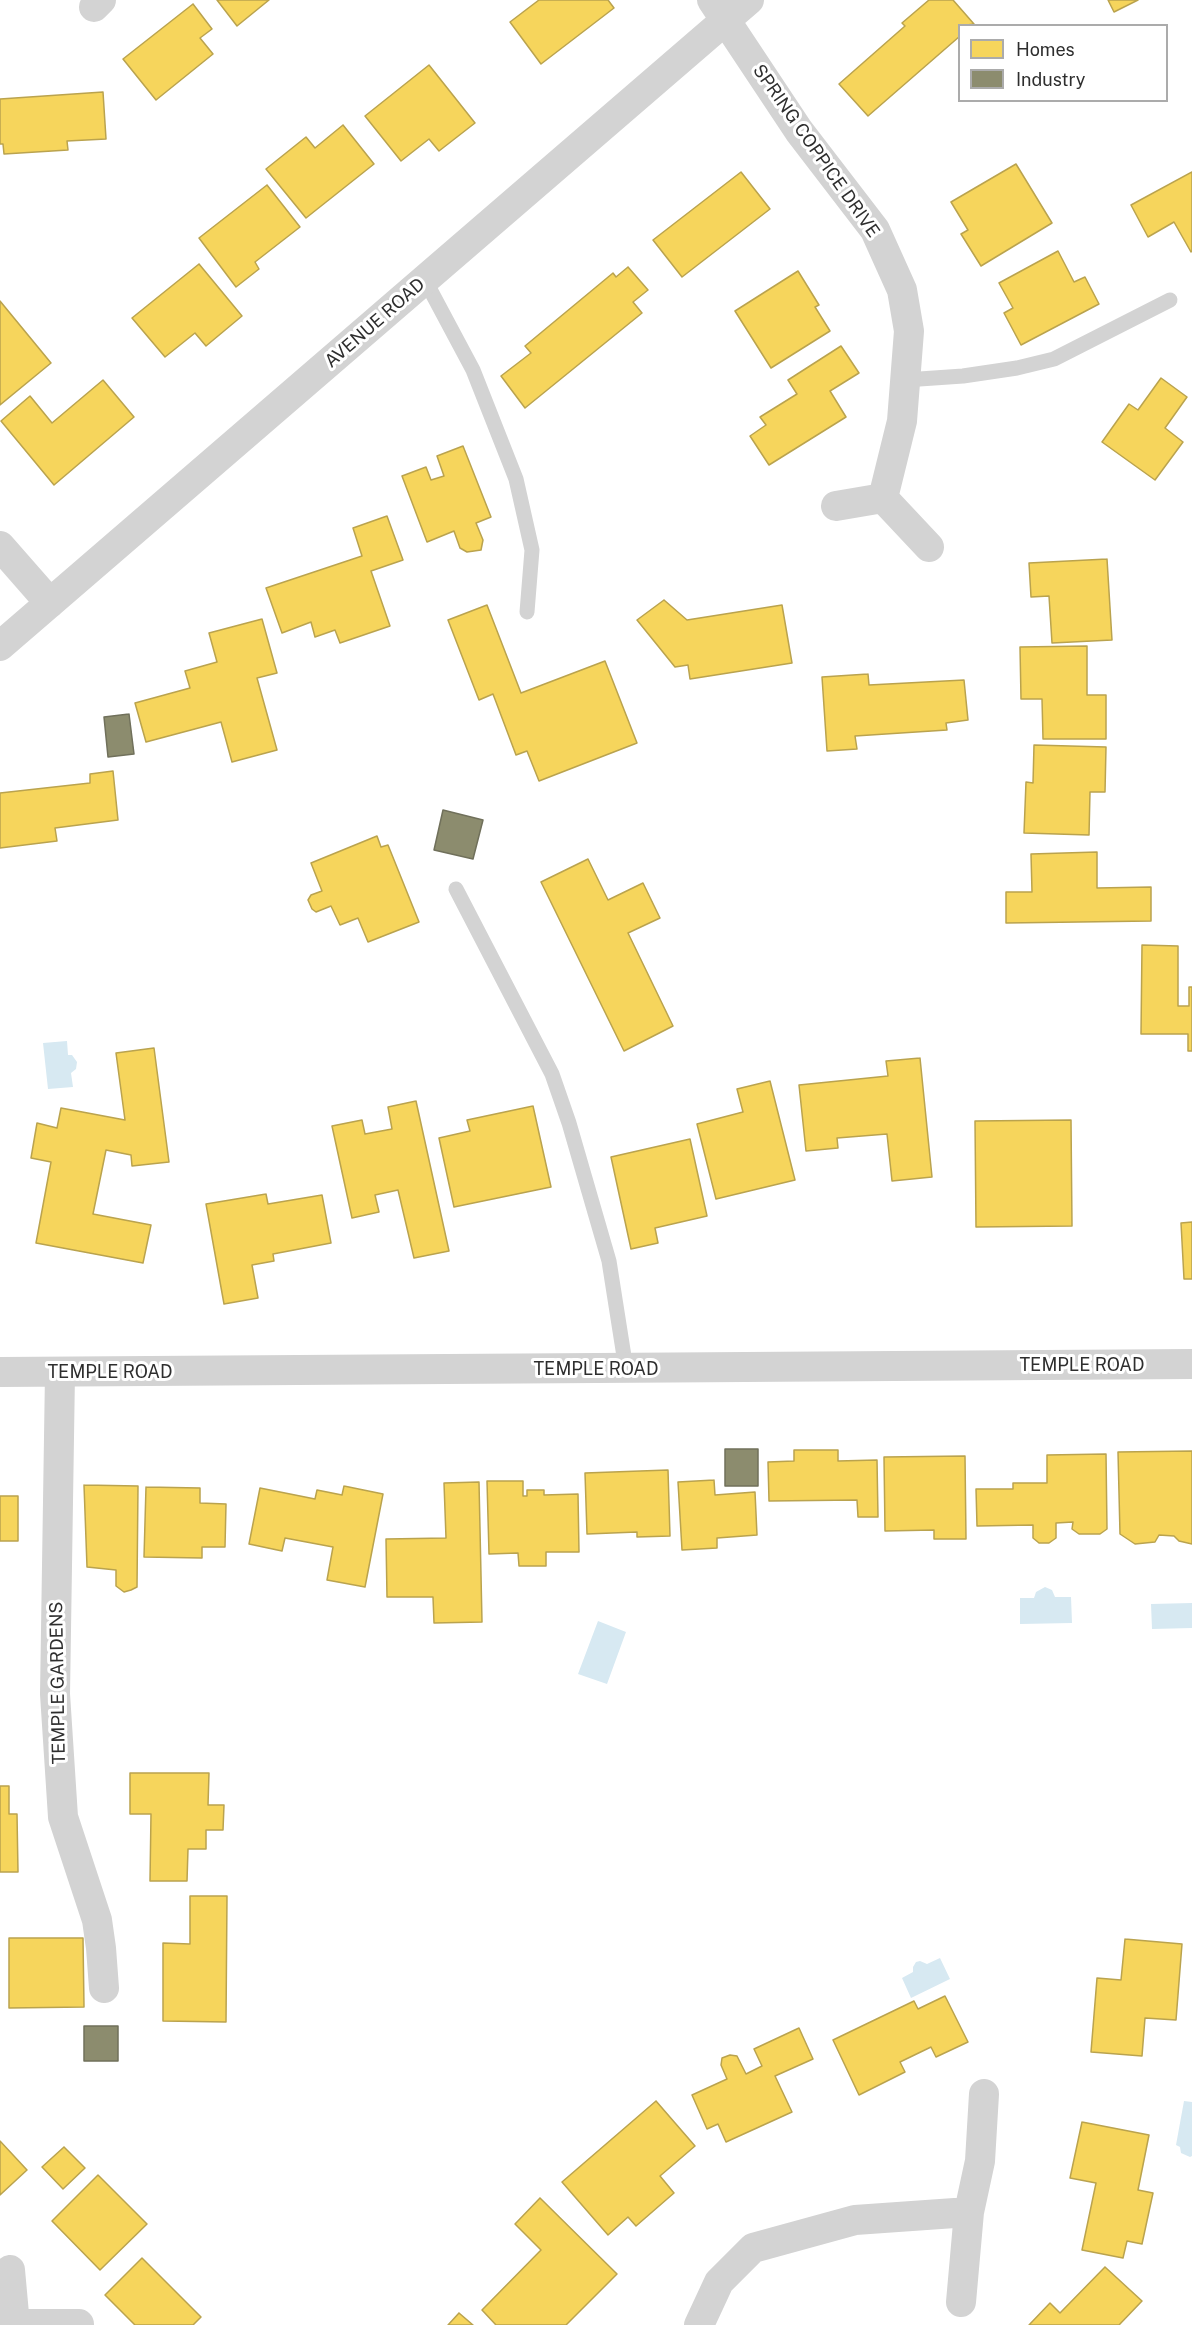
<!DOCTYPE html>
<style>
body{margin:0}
#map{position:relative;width:1192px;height:2325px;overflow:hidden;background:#fff;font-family:"Public Sans",sans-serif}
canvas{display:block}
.legend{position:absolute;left:958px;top:24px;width:210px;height:78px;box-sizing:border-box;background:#fff;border:2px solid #ababab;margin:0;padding:8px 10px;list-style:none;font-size:18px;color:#2e2e2e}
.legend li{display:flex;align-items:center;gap:12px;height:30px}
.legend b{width:30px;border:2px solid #ababab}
</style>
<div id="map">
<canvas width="1192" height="2325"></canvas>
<ul class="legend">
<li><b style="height:16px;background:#f6d55c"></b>Homes</li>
<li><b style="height:16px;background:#8c8c6e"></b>Industry</li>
</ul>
</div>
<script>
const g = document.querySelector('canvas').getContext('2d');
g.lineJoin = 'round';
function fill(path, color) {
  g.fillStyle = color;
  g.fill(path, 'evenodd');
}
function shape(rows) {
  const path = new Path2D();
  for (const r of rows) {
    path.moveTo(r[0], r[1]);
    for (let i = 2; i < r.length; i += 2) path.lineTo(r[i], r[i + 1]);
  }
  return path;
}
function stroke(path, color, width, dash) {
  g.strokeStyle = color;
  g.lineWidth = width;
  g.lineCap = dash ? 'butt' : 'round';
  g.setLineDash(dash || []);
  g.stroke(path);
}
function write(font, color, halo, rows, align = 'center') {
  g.font = font + ' "Public Sans",sans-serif';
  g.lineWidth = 6;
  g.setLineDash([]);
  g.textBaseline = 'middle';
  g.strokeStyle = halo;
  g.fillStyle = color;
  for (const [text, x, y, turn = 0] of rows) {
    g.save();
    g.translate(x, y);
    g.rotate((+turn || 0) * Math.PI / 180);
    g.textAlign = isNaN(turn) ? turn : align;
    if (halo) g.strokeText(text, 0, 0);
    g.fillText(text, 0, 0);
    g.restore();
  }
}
const water = shape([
 [67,1041,68,1055,72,1055,77,1062,76,1069,71,1073,73,1087,48,1089,43,1043],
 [1045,1587,1052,1590,1055,1597,1071,1597,1072,1623,1020,1624,1020,1598,1034,1598,1036,1592],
 [1192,1603,1192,1628,1152,1629,1151,1604],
 [598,1621,626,1632,607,1684,578,1674],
 [940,1958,950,1979,911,1998,902,1978,913,1972,913,1967,916,1962,920,1961,927,1964],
 [1184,2101,1192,2102,1192,2156,1190,2157,1181,2153,1180,2147,1176,2145]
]);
const homes = shape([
 [217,0,269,0,237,26,217,0],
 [539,0,608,0,614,8,541,64,510,22,539,0],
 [929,0,953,0,974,24,960,26,960,36,868,116,839,84,905,26,902,23,929,0],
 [1108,0,1138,0,1114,12,1108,0],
 [193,4,212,29,200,38,213,54,156,100,123,59,193,4],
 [429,65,475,123,439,151,429,139,401,161,365,116,429,65],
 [103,92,106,139,67,141,68,150,4,154,3,144,0,144,0,99,103,92],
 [343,125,374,164,306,218,266,169,306,137,315,148,343,125],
 [1016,164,1052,223,981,266,961,234,968,230,951,202,1016,164],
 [741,172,770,209,682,277,653,240,741,172],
 [1192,172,1192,251,1191,252,1174,222,1148,237,1131,205,1192,172],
 [267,185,300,227,255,262,259,269,236,287,199,238,267,185],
 [1058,251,1074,282,1085,277,1099,304,1021,345,1004,313,1013,308,999,283,1058,251],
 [199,264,242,316,206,346,195,333,165,357,132,318,199,264],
 [628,267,648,290,633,302,642,313,525,408,501,376,531,353,525,346,613,273,616,277,628,267],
 [798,271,819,305,815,307,830,331,771,368,735,311,798,271],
 [0,301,51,363,0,405,0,301],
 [841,346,859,373,830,391,846,417,769,465,750,436,766,425,760,417,797,394,788,380,841,346],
 [1161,378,1187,397,1165,428,1183,442,1155,480,1102,442,1129,404,1138,410,1161,378],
 [103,380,134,417,54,485,1,421,30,396,52,423,103,380],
 [463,446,491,517,476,523,483,540,481,550,467,552,460,548,454,531,427,542,402,476,426,467,431,480,444,476,437,456,463,446],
 [387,516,403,560,371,571,390,626,340,643,335,630,315,637,311,622,282,633,266,588,362,556,353,528,387,516],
 [1107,559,1112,640,1052,643,1049,596,1031,597,1029,563,1107,559],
 [664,600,687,620,782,605,792,663,690,679,688,665,675,667,637,620,664,600],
 [487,605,521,693,605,661,637,743,539,781,527,751,516,755,493,694,479,700,448,620,487,605],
 [262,619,277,673,257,678,277,750,232,762,221,722,146,742,135,703,190,688,185,671,217,662,209,633,262,619],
 [1087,646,1087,695,1106,695,1106,739,1043,739,1042,699,1021,699,1020,647,1087,646],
 [868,674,869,685,964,680,968,720,946,723,947,730,855,736,857,749,827,751,822,677,868,674],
 [1034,745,1106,747,1105,792,1090,792,1089,835,1024,833,1026,782,1033,783,1034,745],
 [113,771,118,820,55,828,57,841,0,848,0,793,90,783,90,774,113,771],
 [377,836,381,847,388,845,419,922,368,942,358,918,340,925,331,906,316,912,312,909,308,900,311,895,322,891,311,863,377,836],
 [1097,852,1097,888,1151,887,1151,921,1006,923,1006,892,1032,892,1031,854,1097,852],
 [588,859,608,900,643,883,660,918,628,933,673,1026,624,1051,541,882,588,859],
 [1142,945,1178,946,1178,1006,1189,1006,1189,987,1192,987,1192,1051,1188,1051,1188,1034,1141,1034,1142,945],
 [154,1048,169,1162,132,1166,131,1155,106,1150,93,1214,151,1225,143,1263,36,1243,51,1162,31,1158,37,1123,57,1128,61,1108,125,1120,116,1053,154,1048],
 [920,1058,932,1177,892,1181,887,1134,837,1138,838,1148,806,1151,799,1085,888,1076,886,1061,920,1058],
 [770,1081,795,1180,716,1199,697,1124,743,1112,737,1089,770,1081],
 [416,1101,449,1251,414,1258,398,1190,375,1195,379,1212,352,1218,332,1126,362,1120,365,1134,392,1129,388,1107,416,1101],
 [533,1106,551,1187,454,1207,439,1138,470,1131,467,1120,533,1106],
 [1071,1120,1072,1226,976,1227,975,1121,1071,1120],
 [690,1139,707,1216,655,1228,658,1243,631,1249,611,1157,690,1139],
 [266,1194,268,1204,322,1195,331,1243,273,1254,274,1261,252,1265,258,1298,224,1304,206,1204,266,1194],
 [1192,1222,1192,1279,1184,1279,1181,1223,1192,1222],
 [794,1450,838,1450,838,1461,877,1460,878,1517,858,1517,857,1500,769,1501,768,1462,794,1461,794,1450],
 [1192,1451,1192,1544,1179,1541,1174,1536,1159,1535,1155,1542,1135,1544,1120,1534,1118,1452,1192,1451],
 [1106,1454,1107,1529,1100,1534,1079,1534,1072,1529,1073,1522,1056,1523,1056,1538,1049,1543,1039,1543,1033,1538,1033,1525,977,1526,976,1489,1013,1489,1013,1483,1047,1483,1047,1455,1106,1454],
 [965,1456,966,1539,934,1539,934,1530,885,1531,884,1457,965,1456],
 [668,1470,670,1536,637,1537,637,1532,587,1534,585,1473,668,1470],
 [714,1480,715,1495,755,1492,757,1535,717,1538,717,1548,682,1550,678,1482,714,1480],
 [487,1481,523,1481,523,1496,527,1496,527,1490,544,1490,544,1495,578,1494,579,1552,546,1552,546,1566,519,1566,518,1553,489,1554,487,1481],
 [479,1482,482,1622,434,1623,433,1597,387,1597,386,1539,446,1538,444,1483,479,1482],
 [84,1485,138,1486,137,1587,131,1590,124,1592,116,1586,116,1570,87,1567,84,1485],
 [344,1486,383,1494,365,1587,327,1580,333,1547,285,1538,282,1551,249,1544,260,1488,315,1499,317,1490,342,1495,344,1486],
 [146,1487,200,1488,200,1503,226,1504,225,1547,202,1547,202,1558,144,1557,146,1487],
 [0,1496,18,1496,18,1541,0,1541,0,1496],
 [130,1773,209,1773,208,1805,224,1805,223,1830,206,1830,206,1849,188,1849,187,1881,150,1881,151,1814,130,1814,130,1773],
 [0,1786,9,1786,9,1814,17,1814,18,1872,0,1872,0,1786],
 [190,1896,227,1896,226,2022,163,2021,163,1943,190,1944,190,1896],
 [9,1938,83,1938,84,2007,9,2008,9,1938],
 [1125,1939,1182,1944,1176,2020,1145,2018,1142,2056,1091,2052,1097,1978,1121,1980,1125,1939],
 [945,1996,968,2042,936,2057,931,2047,900,2062,905,2072,859,2095,833,2040,914,2001,918,2009,945,1996],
 [799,2028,813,2059,775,2076,792,2112,726,2142,718,2124,707,2129,692,2095,727,2079,721,2065,722,2058,730,2055,737,2056,746,2074,762,2066,754,2049,799,2028],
 [656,2101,695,2146,660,2176,674,2193,636,2226,628,2217,608,2235,562,2182,656,2101],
 [1082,2122,1149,2135,1138,2190,1153,2193,1142,2244,1127,2241,1123,2258,1082,2250,1096,2183,1070,2178,1082,2122],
 [0,2141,27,2170,0,2195,0,2141],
 [64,2147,85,2168,63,2189,42,2167,64,2147],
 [98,2175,147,2224,100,2270,52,2221,98,2175],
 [540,2198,617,2274,566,2325,496,2325,482,2310,541,2250,515,2224,540,2198],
 [142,2258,201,2317,193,2325,135,2325,105,2295,142,2258],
 [1105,2267,1142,2301,1119,2325,1029,2325,1050,2303,1060,2313,1105,2267],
 [459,2313,473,2325,448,2325,459,2313]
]);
const industry = shape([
 [129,714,134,754,108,757,104,717,129,714],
 [443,810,483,820,473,859,434,850,443,810],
 [725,1449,758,1449,758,1486,725,1486,725,1449],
 [84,2026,118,2026,118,2061,84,2061,84,2026]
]);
const lane = shape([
 [425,280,473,370,516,479,532,550,527,612],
 [905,380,963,376,1017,368,1054,359,1170,300],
 [456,889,552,1074,569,1123,609,1261,626,1369]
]);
const street = shape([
 [712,0,799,131,875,230,902,290,909,331,902,421,883,498,929,547],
 [94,7,101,0],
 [836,506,883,498],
 [0,546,50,603],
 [0,646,749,0],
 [0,1372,1192,1364],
 [60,1373,55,1694,63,1817,97,1920,101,1948,104,1988],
 [10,2270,15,2325],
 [961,2302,969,2212],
 [15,2324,79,2324],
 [699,2325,719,2282,753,2248,855,2220,969,2212,980,2161,984,2094]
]);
const streetNames = [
 ["SPRING COPPICE DRIVE",816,151,55],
 ["AVENUE ROAD",375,323,-41],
 ["TEMPLE ROAD",1082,1365],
 ["TEMPLE ROAD",596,1369],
 ["TEMPLE ROAD",110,1372],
 ["TEMPLE GARDENS",58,1683,-91]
];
fill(water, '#d7e9f2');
fill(homes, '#f6d55c');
stroke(homes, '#baa34e', 1.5);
fill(industry, '#8c8c6e');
stroke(industry, '#70705b', 1.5);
stroke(lane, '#d3d3d3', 15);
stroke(street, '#d3d3d3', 30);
write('18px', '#2e2e2e', '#fff', streetNames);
</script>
